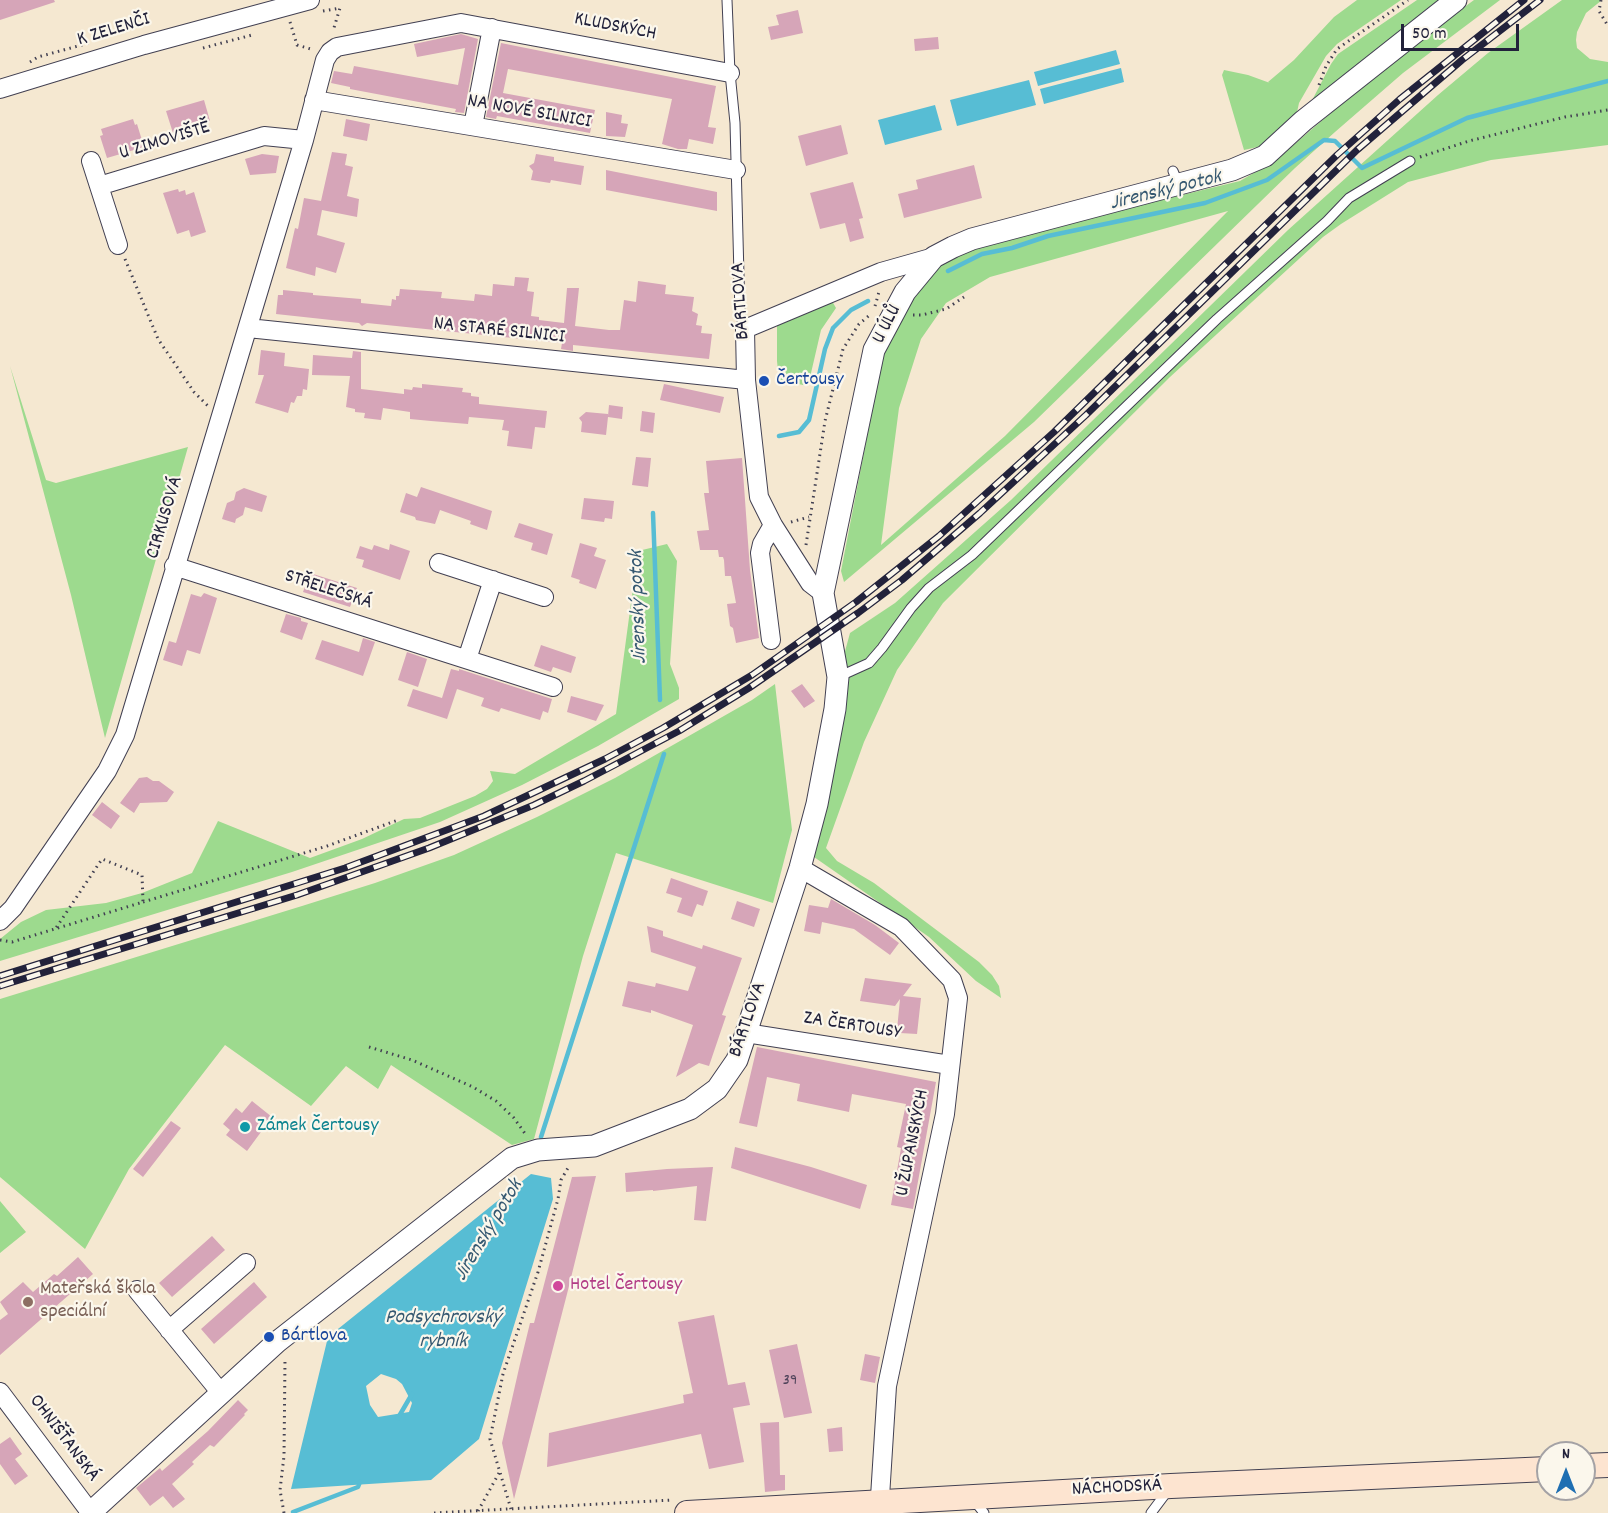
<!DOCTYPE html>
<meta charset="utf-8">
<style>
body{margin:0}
#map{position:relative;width:1608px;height:1513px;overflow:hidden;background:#f5e8d1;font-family:Dekko,sans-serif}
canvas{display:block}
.north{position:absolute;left:1536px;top:1441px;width:60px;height:60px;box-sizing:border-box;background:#fbf7ec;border:2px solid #a4a2a5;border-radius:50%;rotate:0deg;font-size:16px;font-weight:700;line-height:24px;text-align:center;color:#22223b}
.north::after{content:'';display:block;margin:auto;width:21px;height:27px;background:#1f6fb2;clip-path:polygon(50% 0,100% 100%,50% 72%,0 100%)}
.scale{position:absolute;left:1401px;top:24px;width:118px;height:27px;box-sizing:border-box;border:3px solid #22223b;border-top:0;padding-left:8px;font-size:18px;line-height:21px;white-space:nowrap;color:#22223b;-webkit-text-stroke:4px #fbf7ec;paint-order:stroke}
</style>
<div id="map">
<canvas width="1608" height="1513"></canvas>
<div class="north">N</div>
<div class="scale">50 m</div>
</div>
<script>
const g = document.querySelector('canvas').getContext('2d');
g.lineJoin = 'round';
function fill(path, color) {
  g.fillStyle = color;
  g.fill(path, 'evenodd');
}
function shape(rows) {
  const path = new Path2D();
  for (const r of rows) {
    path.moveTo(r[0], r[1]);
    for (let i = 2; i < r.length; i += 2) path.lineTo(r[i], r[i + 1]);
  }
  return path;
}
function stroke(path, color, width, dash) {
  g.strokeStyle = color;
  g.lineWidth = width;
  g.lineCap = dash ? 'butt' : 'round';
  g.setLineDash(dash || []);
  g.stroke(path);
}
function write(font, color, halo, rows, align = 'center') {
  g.font = font + ' Dekko,sans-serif';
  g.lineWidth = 4.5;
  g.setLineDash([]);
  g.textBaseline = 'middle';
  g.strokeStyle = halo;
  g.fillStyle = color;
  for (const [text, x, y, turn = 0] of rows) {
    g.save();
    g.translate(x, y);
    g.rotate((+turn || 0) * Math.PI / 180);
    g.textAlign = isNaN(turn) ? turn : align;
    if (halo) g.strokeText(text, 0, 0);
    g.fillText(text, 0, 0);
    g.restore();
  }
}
const green = shape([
 [1357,0,1401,0,1337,44,1326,56,1299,103,1296,117,1262,146,1244,150,1222,75,1224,70,1248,75,1270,83,1268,82,1294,60,1334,17],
 [1417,0,1449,0,1307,110,1331,64,1338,54],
 [1474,0,1500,0,1403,73,1335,132,1295,168,1034,422,844,582,841,571,883,354,903,312,925,280,946,257,978,244,1240,181,1276,160,1390,62],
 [1228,211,1005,436,881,545,899,408,921,339,946,303,990,277],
 [1562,0,1602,0,1586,13,1577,32,1576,40,1577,48,1590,59,1608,62,1608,145,1491,160,1408,182,1341,224,1323,237,1170,377,943,603,897,670,864,742,826,848,837,861,874,883,979,962,992,975,999,986,1001,998,976,981,929,937,814,857,841,666,850,633,895,603,1011,500,1288,230,1438,95,1488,53],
 [832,301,836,308,821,330,808,386,779,380,777,361,777,324],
 [10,366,46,480,56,483,188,447,105,738,71,595],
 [667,544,677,561,670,664,679,688,679,699,598,746,522,785,440,822,292,872,0,961,0,939,21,922,46,910,106,903,142,893,192,873,218,821,310,858,362,839,404,819,420,818,475,796,487,789,493,781,490,771,515,774,616,714,638,551],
 [775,684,792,830,773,903,616,853,583,956,534,1139,512,1145,391,1065,378,1089,346,1066,311,1106,225,1045,129,1169,85,1249,0,1177,0,999,302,906,375,883,454,855,537,817,615,778,752,700],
 [0,1201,26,1232,0,1253]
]);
const water = shape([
 [1116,50,1120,64,1038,86,1034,72],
 [1121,68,1124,82,1044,104,1040,89],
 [1029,80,1036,105,957,126,950,100],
 [935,105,942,130,885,145,878,120],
 [531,1174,551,1178,553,1199,479,1439,431,1480,291,1489,328,1337],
 [381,1374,396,1379,402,1384,412,1403,409,1412,378,1417,370,1405,366,1386]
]);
const stream = shape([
 [948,271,982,254,1012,248,1048,236,1205,203,1267,180,1324,140,1335,141,1362,168,1467,118,1608,81],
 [779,436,799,432,809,420,825,349,833,328,851,310,868,301],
 [653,513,660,700],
 [541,1137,664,754],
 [398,1418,412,1394],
 [293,1512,358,1487,360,1482]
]);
const building = shape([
 [0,0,54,0,55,2,0,20],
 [798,10,803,33,771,40,768,27,779,25,776,15],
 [461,34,478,39,464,113,455,112,456,109,350,89,350,87,331,83,334,71,352,74,354,66,458,85,465,48,417,57,414,44],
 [938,37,939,49,915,51,914,39],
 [501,43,716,86,708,127,716,128,713,144,689,139,687,149,678,149,662,144,672,99,508,69,503,93,595,110,590,133,497,116,496,119,486,117],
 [204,100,210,121,173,133,166,111],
 [606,112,622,115,621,123,628,124,625,137,606,136],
 [133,119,135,125,137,124,144,147,107,158,100,136,103,135,101,129],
 [346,119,370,124,367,141,343,136],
 [841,125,848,154,806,166,798,136],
 [332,152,347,154,345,165,353,167,347,196,359,199,357,217,322,210,317,235,345,243,336,273,316,267,315,276,286,268,295,228,298,229,304,198,321,201],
 [262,154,279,156,276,173,250,175,245,159],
 [536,154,554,157,554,161,584,166,581,185,551,180,550,183,531,180,533,171,529,166,534,163],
 [974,165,982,198,904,218,898,194,918,189,916,180],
 [606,170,717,192,717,211,606,190],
 [853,182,863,218,859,219,864,238,850,242,845,223,820,229,810,193],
 [178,189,179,192,185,190,186,195,194,192,206,232,191,237,189,230,177,234,163,193],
 [515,277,529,278,527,291,534,292,531,316,539,317,539,320,564,323,567,288,579,288,575,326,609,330,620,330,624,300,636,302,638,281,666,285,665,294,694,297,692,311,698,314,696,325,702,326,701,333,712,334,709,359,573,345,573,351,561,349,562,343,367,323,362,326,359,323,276,314,278,295,283,295,283,290,313,293,313,295,361,299,361,303,391,306,392,299,396,300,396,296,399,296,400,289,442,292,441,298,474,301,475,294,492,296,493,284,514,286],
 [261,350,285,353,284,366,309,369,307,390,303,389,302,396,297,396,294,403,291,402,288,413,255,403,264,375,258,375],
 [353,351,361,352,361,389,404,394,404,389,412,390,413,387,422,388,422,384,463,388,462,392,471,393,471,396,479,397,479,404,547,411,545,428,535,427,532,449,507,446,509,431,502,430,504,420,469,417,468,424,431,421,410,419,410,412,383,408,381,420,364,418,365,413,355,412,355,409,346,407,350,376,312,375,313,355,352,358],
 [664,384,724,397,720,413,660,400],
 [609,405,623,407,622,419,608,417,606,435,581,432,582,422,579,418,586,412,608,414,608,416],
 [642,411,655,413,653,433,640,431],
 [636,457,651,458,648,487,632,485],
 [742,458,750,570,759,638,736,643,733,628,730,626,727,604,736,603,731,576,725,576,724,560,723,557,719,557,718,550,700,550,697,531,709,530,704,493,709,493,706,461],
 [421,487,492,511,487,530,470,524,471,521,440,510,435,524,416,520,415,517,400,512,406,493,417,497],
 [244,488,267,496,262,512,245,507,243,515,236,519,235,523,222,519,227,503,234,500,236,492],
 [584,498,614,501,612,519,605,518,604,522,581,519],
 [519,523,553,534,547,555,531,550,533,543,514,537],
 [580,543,597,548,594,556,606,560,596,589,579,583,580,580,571,577],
 [390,544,410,551,400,580,362,567,364,560,356,558,360,546,372,550,374,545,389,550],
 [310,573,357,588,350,607,303,592],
 [204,593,217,598,200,654,187,650,182,666,163,660,169,641,176,643,191,594,201,597],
 [286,614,301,618,301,621,308,623,302,640,280,632],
 [363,638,375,642,363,676,315,659,322,640,359,652],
 [541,645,576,657,571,673,553,667,551,672,534,666],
 [407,652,427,659,418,687,398,680],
 [451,669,459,671,459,669,552,699,548,713,543,711,540,720,501,708,499,712,481,706,484,698,457,689,447,719,407,706,413,689,442,698],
 [802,684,815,701,804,708,791,691],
 [571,696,604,705,596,721,567,712],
 [147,777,153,781,159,781,174,792,167,802,140,803,134,813,120,803,139,778],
 [102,802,120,816,111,829,92,815],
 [671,878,708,891,703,906,697,904,692,917,677,912,682,898,666,893],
 [831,899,875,925,899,943,890,955,854,929,822,922,820,934,804,931,809,905,828,908],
 [737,901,760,909,754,927,731,919],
 [647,926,663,931,663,936,702,949,703,945,742,958,722,1015,726,1016,709,1066,699,1063,676,1077,693,1025,651,1010,651,1013,622,1006,628,981,655,987,656,983,688,991,696,967,651,952],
 [865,978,912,984,903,996,921,998,917,1034,900,1033,900,1030,897,1030,900,999,895,1006,860,1001],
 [757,1047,936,1082,913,1209,891,1205,901,1148,897,1147,906,1104,852,1094,849,1112,797,1101,800,1084,767,1077,757,1127,739,1123],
 [252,1101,272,1117,247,1151,226,1135,230,1130,223,1124,236,1108,242,1113],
 [171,1121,181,1128,143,1177,133,1169],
 [735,1147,811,1167,867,1185,860,1209,731,1168],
 [713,1167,706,1221,694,1220,697,1186,653,1191,653,1190,626,1192,625,1173,667,1169],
 [596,1176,567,1294,514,1499,502,1443,520,1364,530,1323,534,1323,572,1177],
 [212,1236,225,1250,172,1297,159,1283],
 [78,1257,93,1274,0,1355,0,1320,8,1314,0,1302,23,1282,33,1292,54,1274,57,1276],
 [254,1282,267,1297,214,1344,201,1329],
 [714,1315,728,1385,745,1382,750,1405,733,1408,744,1462,709,1469,701,1434,547,1467,549,1433,684,1403,683,1395,693,1393,678,1322],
 [797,1344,812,1413,784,1418,769,1350],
 [865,1354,880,1357,875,1383,860,1380],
 [238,1400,248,1410,244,1414,245,1415,214,1447,210,1445,192,1462,194,1464,172,1484,185,1499,173,1508,163,1496,150,1506,136,1488,160,1468,162,1471,208,1431],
 [779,1422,780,1475,785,1475,785,1490,765,1492,760,1423],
 [842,1427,843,1451,829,1452,827,1429],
 [10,1437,22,1454,15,1459,28,1476,15,1485,0,1464,0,1444]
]);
const path = shape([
 [1601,0,1599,11,1608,26],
 [323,11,340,8,333,31],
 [290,22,297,45,314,50],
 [203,48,252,35],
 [30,62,38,57,89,43],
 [1319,85,1326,66,1337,49,1408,0],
 [1420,157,1469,141,1565,117,1608,110],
 [125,259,158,339,194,392,208,406],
 [875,306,879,292],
 [913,315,922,315,946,309,964,297],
 [791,522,809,517],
 [806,545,825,421,843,349,859,324,871,314],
 [143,902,327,846,398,820],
 [0,940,12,942,143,902,142,875,102,859,56,928],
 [369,1047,412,1060,473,1087,496,1101,514,1118,526,1135],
 [511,1509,490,1439,503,1374,538,1272,558,1199,561,1180,569,1166],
 [478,1511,499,1473],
 [284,1513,280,1490,284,1456,285,1359],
 [434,1513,672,1500]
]);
const service = shape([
 [727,0,730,73,735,123,740,314,745,329],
 [1173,171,1179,185],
 [838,677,869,663,882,648,911,608,929,588,972,555,1217,319,1327,221,1349,198,1410,161],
 [973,1499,984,1513],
 [1151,1513,1169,1489]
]);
const minor = shape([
 [0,89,144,45,310,0],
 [314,100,736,170],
 [473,126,492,28],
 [91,161,99,186],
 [118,245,99,186,264,136,304,140],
 [248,328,746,380],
 [439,563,544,597],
 [174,566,553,687],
 [823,593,810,583,773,525,759,497,746,380,745,329,881,272,934,257],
 [771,640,760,553,762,544,773,525],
 [467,659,493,580],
 [800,868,901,927,952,980,958,998,945,1114,887,1386,879,1513],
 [0,921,13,908,107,771,125,735,304,140,325,60,330,52,337,47,461,23,730,73],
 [746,1033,950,1065],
 [137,1290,221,1393],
 [169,1330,246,1263],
 [0,1392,90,1512]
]);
const tertiary = shape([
 [90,1513,277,1342,512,1158,538,1150,594,1146,690,1109,717,1089,737,1060,746,1033,800,868,817,804,835,709,838,677,823,593,874,350,905,292,934,257,953,247,972,239,1232,170,1265,156,1303,121,1456,0]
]);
const secondary = shape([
 [1584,1466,1608,1465],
 [687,1513,1171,1486,1548,1469]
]);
const rail = shape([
 [0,976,345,868,484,816,605,759,663,728,752,675,856,602,939,536,1054,432,1337,155,1400,99,1524,0],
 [0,986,297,895,429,848,534,805,584,781,679,731,749,688,858,613,902,580,980,513,1086,415,1357,150,1462,60,1540,0]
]);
const markers = [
 [764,381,6,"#1a4fb4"],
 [245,1127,6,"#0f9aa8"],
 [558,1286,6,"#d1479c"],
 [28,1302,6,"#8d6e63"],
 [269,1337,6,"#1a4fb4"]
];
const numberNames = [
 ["39",790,1382]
];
const streetNames = [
 ["KLUDSKÝCH",615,28,11],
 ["K ZELENČI",114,31,-17],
 ["NA NOVÉ SILNICI",529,113,10],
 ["U ZIMOVIŠTĚ",165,142,-17],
 ["BÁRTLOVA",742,301,-94],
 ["U ÚLŮ",888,325,-63],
 ["NA STARÉ SILNICI",499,332,6],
 ["CIRKUSOVÁ",166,518,-73],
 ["STŘELEČSKÁ",328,591,18],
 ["BÁRTLOVA",749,1020,-71],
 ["ZA ČERTOUSY",852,1027,9],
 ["U ŽUPANSKÝCH",914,1143,-79],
 ["OHNIŠŤANSKÁ",63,1439,53],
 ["NÁCHODSKÁ",1117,1489,-3]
];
const transitNames = [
 ["Čertousy",776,381],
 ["Bártlova",281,1337]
];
const cultureNames = [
 ["Zámek Čertousy",257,1127]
];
const hotelNames = [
 ["Hotel Čertousy",570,1286]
];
const educationNames = [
 ["Mateřská škola",40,1290],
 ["speciální",40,1313]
];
const waterNames = [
 ["Jirenský potok",1166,192,-14],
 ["Jirenský potok",640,607,-92],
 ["Jirenský potok",490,1231,-59],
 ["Podsychrovský",443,1319],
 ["rybník",443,1343]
];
fill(green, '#9dda8e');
fill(water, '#57bdd4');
stroke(stream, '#57bdd4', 4.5);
fill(building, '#d6a5b8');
stroke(service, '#424052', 11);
stroke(minor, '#424052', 20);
stroke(tertiary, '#424052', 23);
stroke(secondary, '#424052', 26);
stroke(path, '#424052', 3, [1.5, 4.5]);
stroke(service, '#fff', 9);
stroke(minor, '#fff', 18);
stroke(tertiary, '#fff', 21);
stroke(secondary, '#fde4d0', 24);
stroke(rail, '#22223b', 7);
stroke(rail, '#fbf7ec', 4.5, [14]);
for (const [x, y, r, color] of markers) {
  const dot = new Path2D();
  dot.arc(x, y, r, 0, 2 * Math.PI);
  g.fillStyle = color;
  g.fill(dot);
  stroke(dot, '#fbf7ec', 2);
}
write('16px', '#4f435a', null, numberNames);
write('20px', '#22223b', '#fbf7ec', streetNames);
write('20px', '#164399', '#fbf7ec', transitNames, 'left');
write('20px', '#0d838f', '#fbf7ec', cultureNames, 'left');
write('20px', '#b23c85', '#fbf7ec', hotelNames, 'left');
write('20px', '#785e54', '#fbf7ec', educationNames, 'left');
write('italic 21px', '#355871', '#fbf7ec', waterNames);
</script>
